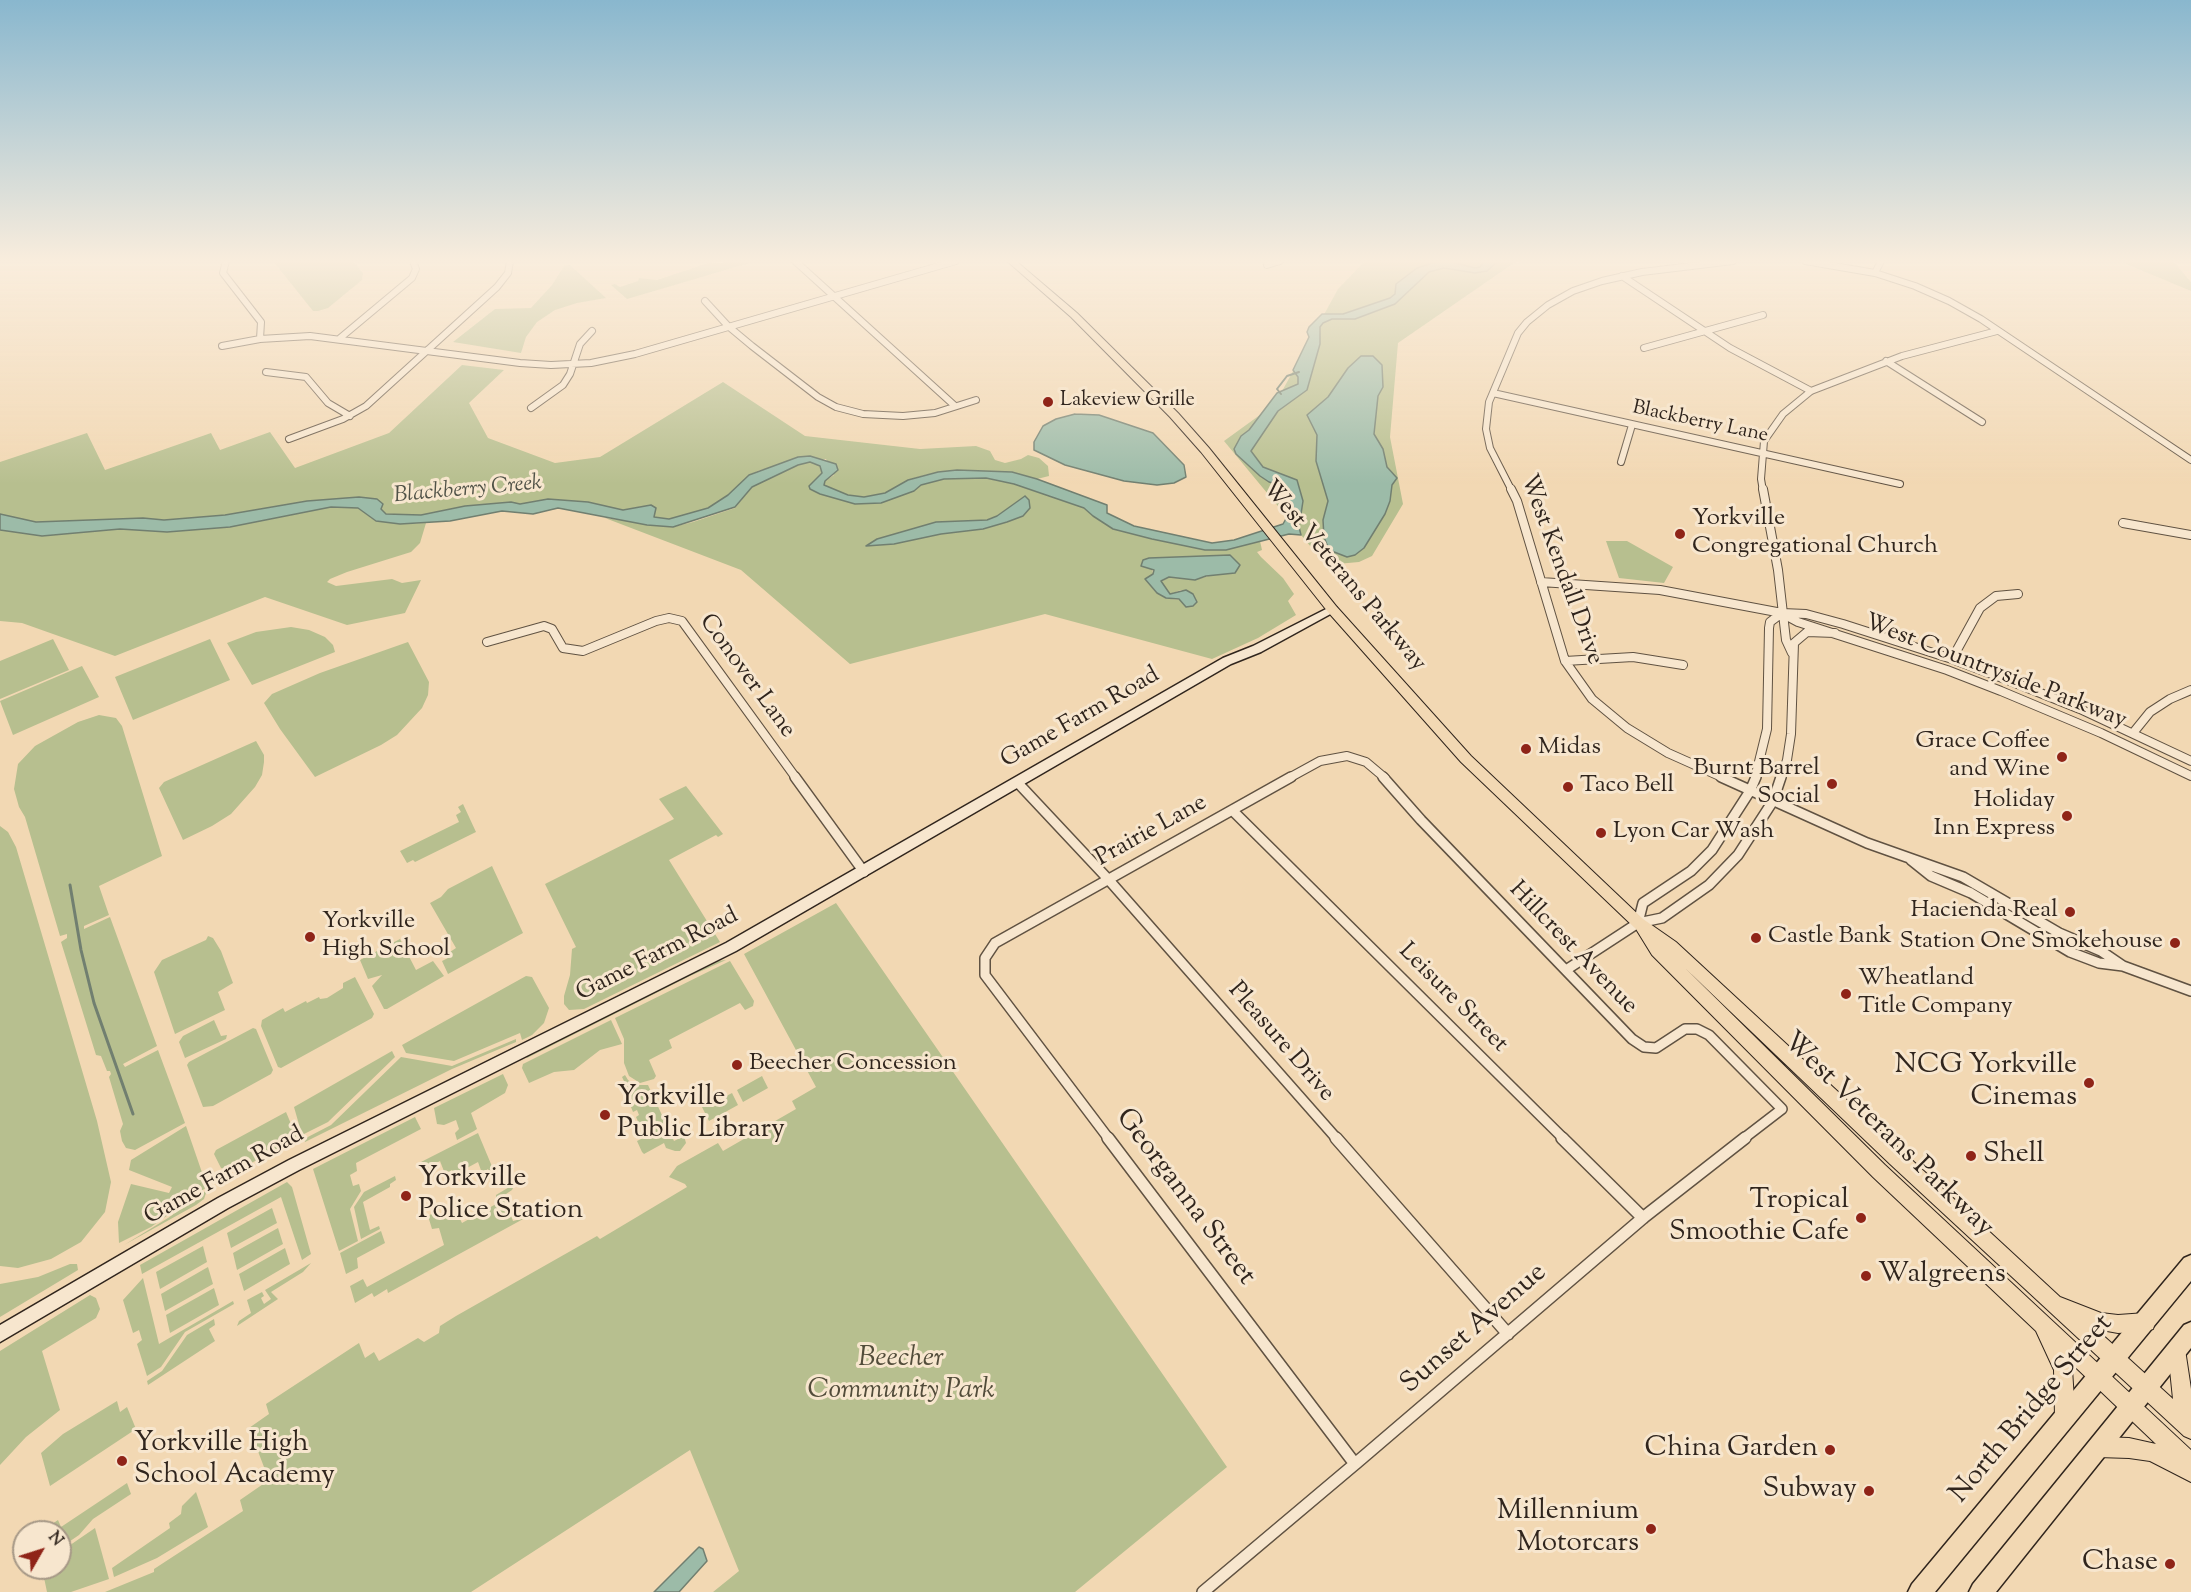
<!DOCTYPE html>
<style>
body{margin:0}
#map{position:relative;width:2191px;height:1592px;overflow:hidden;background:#f2d8b3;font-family:"Sorts Mill Goudy",serif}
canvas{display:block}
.north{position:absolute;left:12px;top:1520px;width:60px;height:60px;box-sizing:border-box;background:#f7e6ce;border:2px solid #a79987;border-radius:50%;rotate:51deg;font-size:16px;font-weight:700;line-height:24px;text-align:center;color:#30251d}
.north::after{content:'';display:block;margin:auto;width:21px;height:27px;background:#8f2418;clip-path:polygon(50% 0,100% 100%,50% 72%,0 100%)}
</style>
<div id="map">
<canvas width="2191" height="1592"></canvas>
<div class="north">N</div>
</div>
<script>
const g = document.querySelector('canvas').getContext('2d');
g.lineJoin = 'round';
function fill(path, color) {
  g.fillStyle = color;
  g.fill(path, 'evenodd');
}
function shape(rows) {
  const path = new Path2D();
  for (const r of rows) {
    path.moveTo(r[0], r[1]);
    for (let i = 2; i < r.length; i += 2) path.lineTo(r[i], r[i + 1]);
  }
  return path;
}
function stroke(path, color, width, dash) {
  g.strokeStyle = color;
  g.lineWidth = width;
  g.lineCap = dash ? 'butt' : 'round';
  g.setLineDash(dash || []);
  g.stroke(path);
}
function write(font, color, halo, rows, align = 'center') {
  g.font = font + ' "Sorts Mill Goudy",serif';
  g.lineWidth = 6;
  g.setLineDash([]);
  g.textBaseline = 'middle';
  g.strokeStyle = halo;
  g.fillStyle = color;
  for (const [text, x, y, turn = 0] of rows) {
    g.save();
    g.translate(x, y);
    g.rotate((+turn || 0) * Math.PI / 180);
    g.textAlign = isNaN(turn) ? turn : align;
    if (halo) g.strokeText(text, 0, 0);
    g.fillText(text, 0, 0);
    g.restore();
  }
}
const green = shape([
 [353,261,363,273,362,280,328,308,318,311,313,311,273,261],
 [756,261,627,299,611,285,615,284,620,287,638,281,639,278,657,280,708,263],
 [1365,261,1526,261,1514,263,1398,343,1390,437,1403,504,1372,556,1359,562,1326,565,1301,535,1299,527,1287,517,1224,441,1275,404,1338,289],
 [2119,261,2191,261,2174,262,2191,282,2191,291],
 [570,265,606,298,577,303,555,310,537,322,526,337,521,353,453,342,495,309,531,308,552,285,564,266],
 [462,365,504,370,469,403,488,438,555,463,600,457,723,382,805,436,920,449,976,446,990,451,995,460,1005,463,1021,459,1028,455,1039,458,1048,466,1049,476,1037,479,1012,472,956,470,925,475,908,480,885,493,864,497,848,495,824,485,825,481,834,475,826,459,760,470,749,475,728,495,708,508,669,519,654,517,654,513,644,506,623,510,588,502,548,499,520,504,511,502,465,506,421,515,386,514,359,497,307,501,225,515,164,520,143,518,36,522,0,514,0,462,87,433,105,470,211,433,220,450,270,432,295,468,389,433],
 [810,462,820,466,822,474,810,486,855,504,881,503,914,491,921,485,944,479,986,478,1014,484,1084,508,1093,516,1152,539,1206,550,1226,550,1260,541,1262,550,1257,552,1261,557,1283,578,1294,594,1288,601,1296,615,1258,638,1212,659,1045,614,850,664,741,570,605,518,673,527,693,522,735,508,752,487,798,465],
 [1025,496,1023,516,1007,522,983,529,941,534,893,544,867,546,936,522,986,520,997,516],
 [1230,555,1215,574,1195,580,1169,577,1161,582,1170,594,1181,590,1193,594,1197,602,1171,599,1154,590,1145,579,1153,574,1152,569],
 [331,507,358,508,376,521,400,524,426,523,420,543,411,552,347,572,330,579,327,582,336,586,392,579,402,583,421,580,405,613,347,625,265,597,115,656,22,623,0,621,0,530,42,536,120,529,167,532,230,527],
 [1606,541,1627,541,1673,567,1664,583,1619,578],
 [291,627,309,630,325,637,333,645,335,652,252,685,227,643,256,632],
 [53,639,69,670,0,699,0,661],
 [210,639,230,680,133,720,115,677],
 [408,642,429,682,428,695,422,708,397,735,381,745,315,777,280,729,264,703,272,694,320,673],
 [82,666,99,697,13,735,0,701],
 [99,715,116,718,122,726,162,856,99,886,109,915,84,926,84,929,110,917,157,1046,123,1064,125,1067,158,1050,185,1123,135,1150,126,1148,122,1141,120,1131,123,1124,109,1077,111,1074,110,1071,107,1071,101,1056,96,1055,61,942,67,938,67,934,60,936,25,817,19,807,14,789,18,764,35,746,78,722],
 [256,741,264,755,264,762,262,775,255,787,231,814,212,826,183,840,159,788,164,782],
 [686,786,723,834,718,837,716,835,669,860,720,942,584,1009,569,1010,564,1004,564,996,570,975,572,949,576,947,545,884,674,819,659,799],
 [463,804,476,832,415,862,413,860,407,863,400,851,459,822,456,815,461,812,458,807],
 [0,826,8,832,16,847,97,1121,111,1182,105,1212,81,1242,51,1259,18,1268,0,1266],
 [492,866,523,933,448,974,442,961,452,956,450,952,456,948,430,903,441,897,448,889],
 [836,903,1227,1467,1075,1592,713,1592,739,1571,690,1450,471,1592,105,1592,154,1572,154,1569,243,1511,240,1500,269,1480,249,1428,269,1414,266,1404,359,1343,365,1358,374,1352,379,1361,418,1338,424,1342,439,1333,440,1326,456,1316,597,1236,600,1239,687,1187,685,1184,669,1177,677,1166,718,1143,723,1151,796,1109,792,1101,816,1087,744,954],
 [208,936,213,938,221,951,233,983,218,992,225,1010,175,1034,154,972,162,960,206,940],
 [400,939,416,970,433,961,444,976,387,1009,384,1009,372,986,382,975,368,979,360,960],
 [726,960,690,976,527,1058,526,1056,717,961],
 [730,961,754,1001,753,1006,745,1010,740,1003,669,1040,672,1048,649,1060,656,1076,654,1079,640,1083,629,1076,624,1063,624,1039,615,1018],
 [526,976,532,977,549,1008,544,1023,532,1035,522,1040,520,1033,454,1061,406,1053,402,1045],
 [355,977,374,1014,372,1018,281,1068,278,1067,261,1026,262,1020,283,1008,285,1012,306,1001,307,1003,319,997,320,999,327,998,343,988,343,983],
 [214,1020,221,1036,227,1035,226,1039,185,1058,179,1042,183,1036],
 [611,1020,622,1044,600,1050,574,1070,554,1072,529,1083,522,1068,523,1064],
 [253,1028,256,1029,273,1070,271,1074,213,1106,203,1107,187,1065,189,1062],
 [516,1039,516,1042,452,1069,305,1142,304,1139,331,1125,401,1057,452,1066],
 [392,1051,395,1057,328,1122,302,1135,294,1107],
 [503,1074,508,1085,505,1093,471,1113,477,1129,474,1131,457,1140,455,1133,459,1129,456,1120,444,1125,437,1124,434,1108],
 [625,1075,628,1080,636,1085,648,1085,674,1141,684,1136,686,1143,680,1151,675,1151,666,1148,664,1143,644,1154,642,1152,637,1141,645,1137,636,1117,639,1115,637,1110,633,1112,631,1107,635,1104,632,1099,628,1101,624,1091,628,1089,622,1077],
 [762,1076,768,1088,743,1102,737,1090],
 [711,1089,717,1101,732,1093,738,1105,709,1121,697,1097],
 [286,1112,297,1138,235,1172,221,1168,214,1154,216,1150],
 [415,1117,421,1129,356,1163,357,1171,350,1175,353,1186,359,1184,361,1191,350,1209,358,1241,339,1251,313,1169],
 [186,1126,207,1187,151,1227,119,1243,118,1222,131,1184,169,1193,172,1187,129,1170,131,1160],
 [478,1133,496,1176,506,1171,505,1175,494,1182,488,1169,482,1173,478,1162,454,1175,452,1170,445,1174,440,1161,423,1170,421,1162],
 [395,1176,396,1180,390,1184,390,1187,363,1202,370,1230,379,1226,380,1229,361,1239,354,1207,364,1192],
 [287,1182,292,1187,311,1254,302,1260,281,1197,142,1274,140,1265],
 [511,1186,513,1188,512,1190,503,1196,513,1221,525,1218,388,1293,387,1289,374,1297,372,1293,355,1303,350,1286,363,1279,367,1287,444,1245,439,1228,432,1229,428,1216,438,1210,440,1215,450,1209,453,1217,458,1215,462,1223,496,1204,496,1195],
 [207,1190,204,1199,196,1205,124,1245,168,1218],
 [272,1208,277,1223,231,1248,227,1233],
 [278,1228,283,1244,237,1270,233,1253],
 [381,1231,385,1243,357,1258,358,1268,346,1274,340,1253],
 [203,1246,207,1262,160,1289,156,1272],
 [285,1248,290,1264,244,1291,239,1274],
 [311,1263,303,1272,271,1292,278,1299,237,1326,239,1321,251,1313,247,1300,262,1292,264,1296,261,1298,264,1304,271,1299,265,1290],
 [70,1264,77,1264,78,1270,0,1317,0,1284,38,1277],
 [208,1267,213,1284,165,1311,161,1294],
 [143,1278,159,1344,233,1301,234,1304,185,1332,161,1367,147,1376,137,1344,142,1340,139,1330,133,1333,123,1300],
 [214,1288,219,1305,170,1333,166,1315],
 [90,1295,96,1298,100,1309,96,1318,42,1351,60,1410,26,1437,0,1465,0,1351],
 [214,1319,215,1325,209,1329,215,1341,148,1385,147,1381,162,1371,187,1335],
 [117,1401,120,1412,127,1407,136,1429,50,1486,41,1453,63,1434],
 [127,1483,131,1494,93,1519,79,1535,60,1548,60,1532,40,1532,58,1520,61,1527],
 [196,1492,208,1527,157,1558,114,1577,112,1568,170,1528,169,1523,181,1514,182,1506],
 [95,1528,109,1579,71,1592,47,1592,42,1568,60,1568,60,1552]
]);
const water = shape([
 [1447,261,1475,268,1480,267,1484,261,1496,263,1487,271,1475,273,1444,268,1429,272,1395,304,1355,319,1332,319,1323,323,1320,327,1320,344,1307,390,1278,411,1251,451,1263,467,1297,480,1303,501,1299,527,1301,535,1289,534,1226,550,1205,550,1152,539,1113,529,1093,516,1084,508,1014,484,986,478,944,479,921,485,914,491,881,503,855,504,820,494,810,489,809,486,822,473,820,466,810,462,798,465,752,487,735,507,673,527,647,525,558,508,533,514,502,511,450,521,400,524,376,521,358,508,331,507,230,527,167,532,120,529,42,536,0,530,0,514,36,522,143,518,164,520,225,515,307,501,359,497,377,499,383,504,381,509,386,514,421,515,465,506,511,502,520,504,548,499,588,502,623,510,651,505,656,508,654,517,669,519,708,508,728,495,749,475,798,457,810,456,836,464,838,470,825,481,824,485,848,495,864,497,885,493,908,480,938,472,957,470,1012,472,1037,479,1107,505,1107,513,1134,526,1212,543,1234,540,1283,524,1287,517,1290,506,1286,499,1289,491,1287,487,1269,482,1260,476,1236,454,1234,449,1241,436,1249,430,1277,393,1298,384,1298,377,1293,370,1309,337,1307,332,1309,327,1322,314,1343,314,1390,298,1395,294,1396,284,1417,268,1436,262,1447,261],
 [1361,356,1373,356,1382,365,1383,387,1378,396,1374,434,1383,449,1387,467,1397,478,1392,485,1390,501,1385,514,1364,548,1355,555,1347,557,1329,550,1324,537,1323,520,1328,501,1316,461,1317,435,1307,415,1328,397,1348,368,1361,356],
 [1075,414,1099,415,1153,433,1184,465,1186,477,1174,483,1157,485,1124,481,1065,465,1034,450,1034,442,1043,426,1056,419,1075,414],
 [1025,496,1029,500,1030,508,1023,516,1007,522,983,529,941,534,894,544,866,546,877,539,936,522,987,520,997,516,1025,496],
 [1230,555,1240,565,1235,573,1206,576,1195,580,1169,577,1161,581,1170,594,1186,590,1193,594,1197,602,1193,606,1186,607,1179,599,1166,598,1157,593,1145,579,1153,574,1154,570,1141,566,1143,560,1149,558,1230,555],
 [699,1547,703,1549,707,1561,679,1592,654,1592,699,1547]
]);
const streamFar1 = shape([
 [1281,394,1277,389,1287,376,1299,372]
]);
const stream = shape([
 [70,885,81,950,94,1003,133,1114]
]);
const streetFar3 = shape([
 [226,261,223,273,261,322,260,339],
 [795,261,955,406],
 [1805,261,1875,273,1915,286,1949,301,1981,319,2191,460],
 [1267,265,1280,261],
 [1875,273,1881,261],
 [1622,276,1730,348,1811,391],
 [705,301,728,326,752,346,818,397,836,407,863,414,903,416,935,413,976,400],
 [339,339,412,278,416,269,413,261],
 [222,346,260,339,310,336,520,363,551,365,591,363,635,354,956,261],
 [1644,348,1763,315],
 [1886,361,1982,422],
 [266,372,306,377,328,403,350,416],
 [1493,393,1900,484],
 [531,408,563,385,570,374,580,344,592,331],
 [289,439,343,419,366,406,497,287,508,273,510,261],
 [1621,462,1632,425],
 [1512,491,1490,448,1486,429,1489,402,1518,333,1527,322,1548,305,1573,291,1602,281,1642,272,1733,261],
 [1763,491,1761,479,1764,441,1783,414,1811,391,1902,356,1997,331]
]);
const streetFar2 = shape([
 [1511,489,1517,501,1565,661,1592,699,1627,728,1668,753,1724,778],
 [1763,489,1778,570,1786,640,1792,653],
 [2123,523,2191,535],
 [1541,582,1660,590,1782,613,1806,614,1843,624,1952,659,2013,682,2080,709,2191,761],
 [1785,615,1798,622,1947,670,2001,691,2101,733,2191,776],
 [487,642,544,626,552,629,563,648,583,651,656,621,669,618,682,621,796,778],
 [1952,659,1980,608,1996,596,2018,594],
 [1565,661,1633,657,1683,665],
 [2133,733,2150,712,2170,699,2191,690],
 [1289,778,1320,761,1347,756,1366,762,1385,778],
 [1755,778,1767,729,1769,628,1770,622,1782,613],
 [1781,778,1787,760,1791,734,1794,643,1807,632,1835,633]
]);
const streetFar1 = shape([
 [795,777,864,872],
 [1383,777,1421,820,1632,1039,1644,1047,1656,1048,1685,1029,1697,1029,1709,1035,1782,1109,1743,1139],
 [1721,777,1867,843,1963,877,2059,933,2101,951,2123,966],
 [1018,783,1108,879,1337,1139],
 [1232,810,1564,1139],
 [1911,860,1931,876,1971,893,2070,952,2099,963,2123,966,2191,991],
 [1638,923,1643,903,1691,871,1712,850,1750,791,1756,777],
 [1566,970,1638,923,1662,918,1709,885,1738,855,1773,801,1781,777],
 [1109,1139,985,975,985,958,995,943,1291,777]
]);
const street = shape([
 [1108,1138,1355,1464],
 [1336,1138,1508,1334],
 [1562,1138,1643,1218],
 [1355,1464,1644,1217,1745,1138],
 [1203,1592,1355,1464]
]);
const secondary = shape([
 [1332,606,1336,607,1337,609,1336,611,1261,652,1231,664,736,951,299,1170,228,1208,0,1342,0,1325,218,1198,289,1160,726,943,1223,658,1253,646,1332,606]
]);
const primary = shape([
 [1007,261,1016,261,1077,313,1178,413,1209,448,1336,606,1471,756,1643,919,1676,942,2060,1297,2101,1313,2118,1315,2146,1313,2153,1315,2155,1322,2153,1329,2146,1331,2118,1333,2096,1329,2173,1399,2168,1350,2170,1343,2177,1341,2184,1343,2191,1389,2191,1439,2184,1436,1890,1164,1685,968,1885,1165,2191,1450,2191,1482,2150,1461,2129,1458,2098,1457,2091,1454,2088,1447,2091,1440,2098,1437,2129,1438,2156,1444,2070,1362,2072,1369,2075,1416,2072,1423,2065,1426,2058,1423,2055,1416,2054,1370,2036,1331,1873,1177,1652,955,1636,929,1461,762,1328,612,1201,452,1170,417,1071,317,1007,261]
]);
const highway = shape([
 [2191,1255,2191,1281,1935,1592,1908,1592,1912,1584,2184,1258,2191,1255],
 [2191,1322,2191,1348,1996,1592,1969,1592,1973,1584,2184,1325,2191,1322]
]);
const markers = [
 [1048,402,6,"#8f2418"],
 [1680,534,6,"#8f2418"],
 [1526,749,6,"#8f2418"],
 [2062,757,6,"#8f2418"],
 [1832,784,6,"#8f2418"],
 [1568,787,6,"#8f2418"],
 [2067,816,6,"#8f2418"],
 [1601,833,6,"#8f2418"],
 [2070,912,6,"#8f2418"],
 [310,937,6,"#8f2418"],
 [1756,938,6,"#8f2418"],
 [2175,943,6,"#8f2418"],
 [1846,994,6,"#8f2418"],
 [737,1065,6,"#8f2418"],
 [2089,1083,6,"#8f2418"],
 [605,1115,6,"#8f2418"],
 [1971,1156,6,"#8f2418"],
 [406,1196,6,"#8f2418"],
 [1861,1218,6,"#8f2418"],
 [1866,1276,6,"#8f2418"],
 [1830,1450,6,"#8f2418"],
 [122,1461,6,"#8f2418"],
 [1869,1491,6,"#8f2418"],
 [1651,1529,6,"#8f2418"],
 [2170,1564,6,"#8f2418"]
];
const farPoinames = [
 ["Lakeview Grille",1060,402]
];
const farStreetnames = [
 ["Blackberry Lane",1700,423,12]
];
const farWaternames = [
 ["Blackberry Creek",468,491,-5]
];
const poiNames = [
 ["Yorkville",1692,520],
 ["Congregational Church",1692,548],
 ["Grace Coffee",2050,743,"right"],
 ["and Wine",2050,771,"right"],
 ["Midas",1538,749],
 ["Burnt Barrel",1820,770,"right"],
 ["Social",1820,798,"right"],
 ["Taco Bell",1580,787],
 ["Holiday",2055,802,"right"],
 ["Inn Express",2055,830,"right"],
 ["Lyon Car Wash",1613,833],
 ["Hacienda Real",2058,912,"right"],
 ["Yorkville",322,923],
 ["High School",322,951],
 ["Castle Bank",1768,938],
 ["Station One Smokehouse",2163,943,"right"],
 ["Wheatland",1858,980],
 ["Title Company",1858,1008],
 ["Beecher Concession",749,1065]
];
const streetNames = [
 ["West Kendall Drive",1560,570,70],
 ["West Veterans Parkway",1343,577,50],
 ["West Countryside Parkway",1995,673,21],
 ["Conover Lane",746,677,54],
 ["Game Farm Road",1081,719,-30],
 ["Prairie Lane",1152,832,-29],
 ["Hillcrest Avenue",1572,949,46],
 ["Game Farm Road",658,956,-27],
 ["Leisure Street",1452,999,45],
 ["Pleasure Drive",1280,1043,49],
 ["Game Farm Road",225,1177,-29]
];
const nearPoinames = [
 ["NCG Yorkville",2077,1067],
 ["Cinemas",2077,1099],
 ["Yorkville",617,1099,"left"],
 ["Public Library",617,1131,"left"],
 ["Shell",1983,1156,"left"],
 ["Yorkville",418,1180,"left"],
 ["Police Station",418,1212,"left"],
 ["Tropical",1849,1202],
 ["Smoothie Cafe",1849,1234],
 ["Walgreens",1878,1276,"left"],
 ["Yorkville High",134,1445,"left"],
 ["School Academy",134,1477,"left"],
 ["China Garden",1818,1450],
 ["Subway",1857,1491],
 ["Millennium",1639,1513],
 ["Motorcars",1639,1545],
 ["Chase",2158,1564]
];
const nearStreetnames = [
 ["West Veterans Parkway",1887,1136,44],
 ["Georganna Street",1184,1198,53],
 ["Sunset Avenue",1475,1330,-41],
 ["North Bridge Street",2033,1410,-50]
];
const nearParknames = [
 ["Beecher",901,1360],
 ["Community Park",901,1392]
];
fill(green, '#b7bf8f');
fill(water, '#9cbba8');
stroke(water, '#717f70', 1.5);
stroke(streamFar1, '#717f70', 2);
stroke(stream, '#717f70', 3);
stroke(streetFar3, '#605242', 8);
stroke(streetFar2, '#605242', 10);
stroke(streetFar1, '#605242', 12);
stroke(street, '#605242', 14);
stroke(secondary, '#30251d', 3);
stroke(primary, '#30251d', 2);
stroke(highway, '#30251d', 3);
stroke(streetFar3, '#f7e6ce', 6);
stroke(streetFar2, '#f7e6ce', 8);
stroke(streetFar1, '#f7e6ce', 9);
stroke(street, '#f7e6ce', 11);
fill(secondary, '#f7e6ce');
fill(primary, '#f2d8b3');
fill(highway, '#f2d8b3');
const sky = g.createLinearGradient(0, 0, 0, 484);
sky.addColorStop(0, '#89b7ce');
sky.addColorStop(0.54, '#f9eddd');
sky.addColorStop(1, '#f9eddd00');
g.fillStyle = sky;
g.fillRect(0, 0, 2191, 484);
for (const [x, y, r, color] of markers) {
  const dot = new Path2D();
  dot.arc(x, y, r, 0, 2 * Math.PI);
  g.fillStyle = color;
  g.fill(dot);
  stroke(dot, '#f7e6ce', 2);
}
write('20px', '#30251d', '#f7e6ce', farPoinames, 'left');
write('20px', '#30251d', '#f7e6ce', farStreetnames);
write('italic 22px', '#505247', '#f7e6ce', farWaternames);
write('24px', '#30251d', '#f7e6ce', poiNames, 'left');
write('24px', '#30251d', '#f7e6ce', streetNames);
write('28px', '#30251d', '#f7e6ce', nearPoinames, 'right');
write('28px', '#30251d', '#f7e6ce', nearStreetnames);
write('italic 28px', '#524c3a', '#f7e6ce', nearParknames);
</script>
